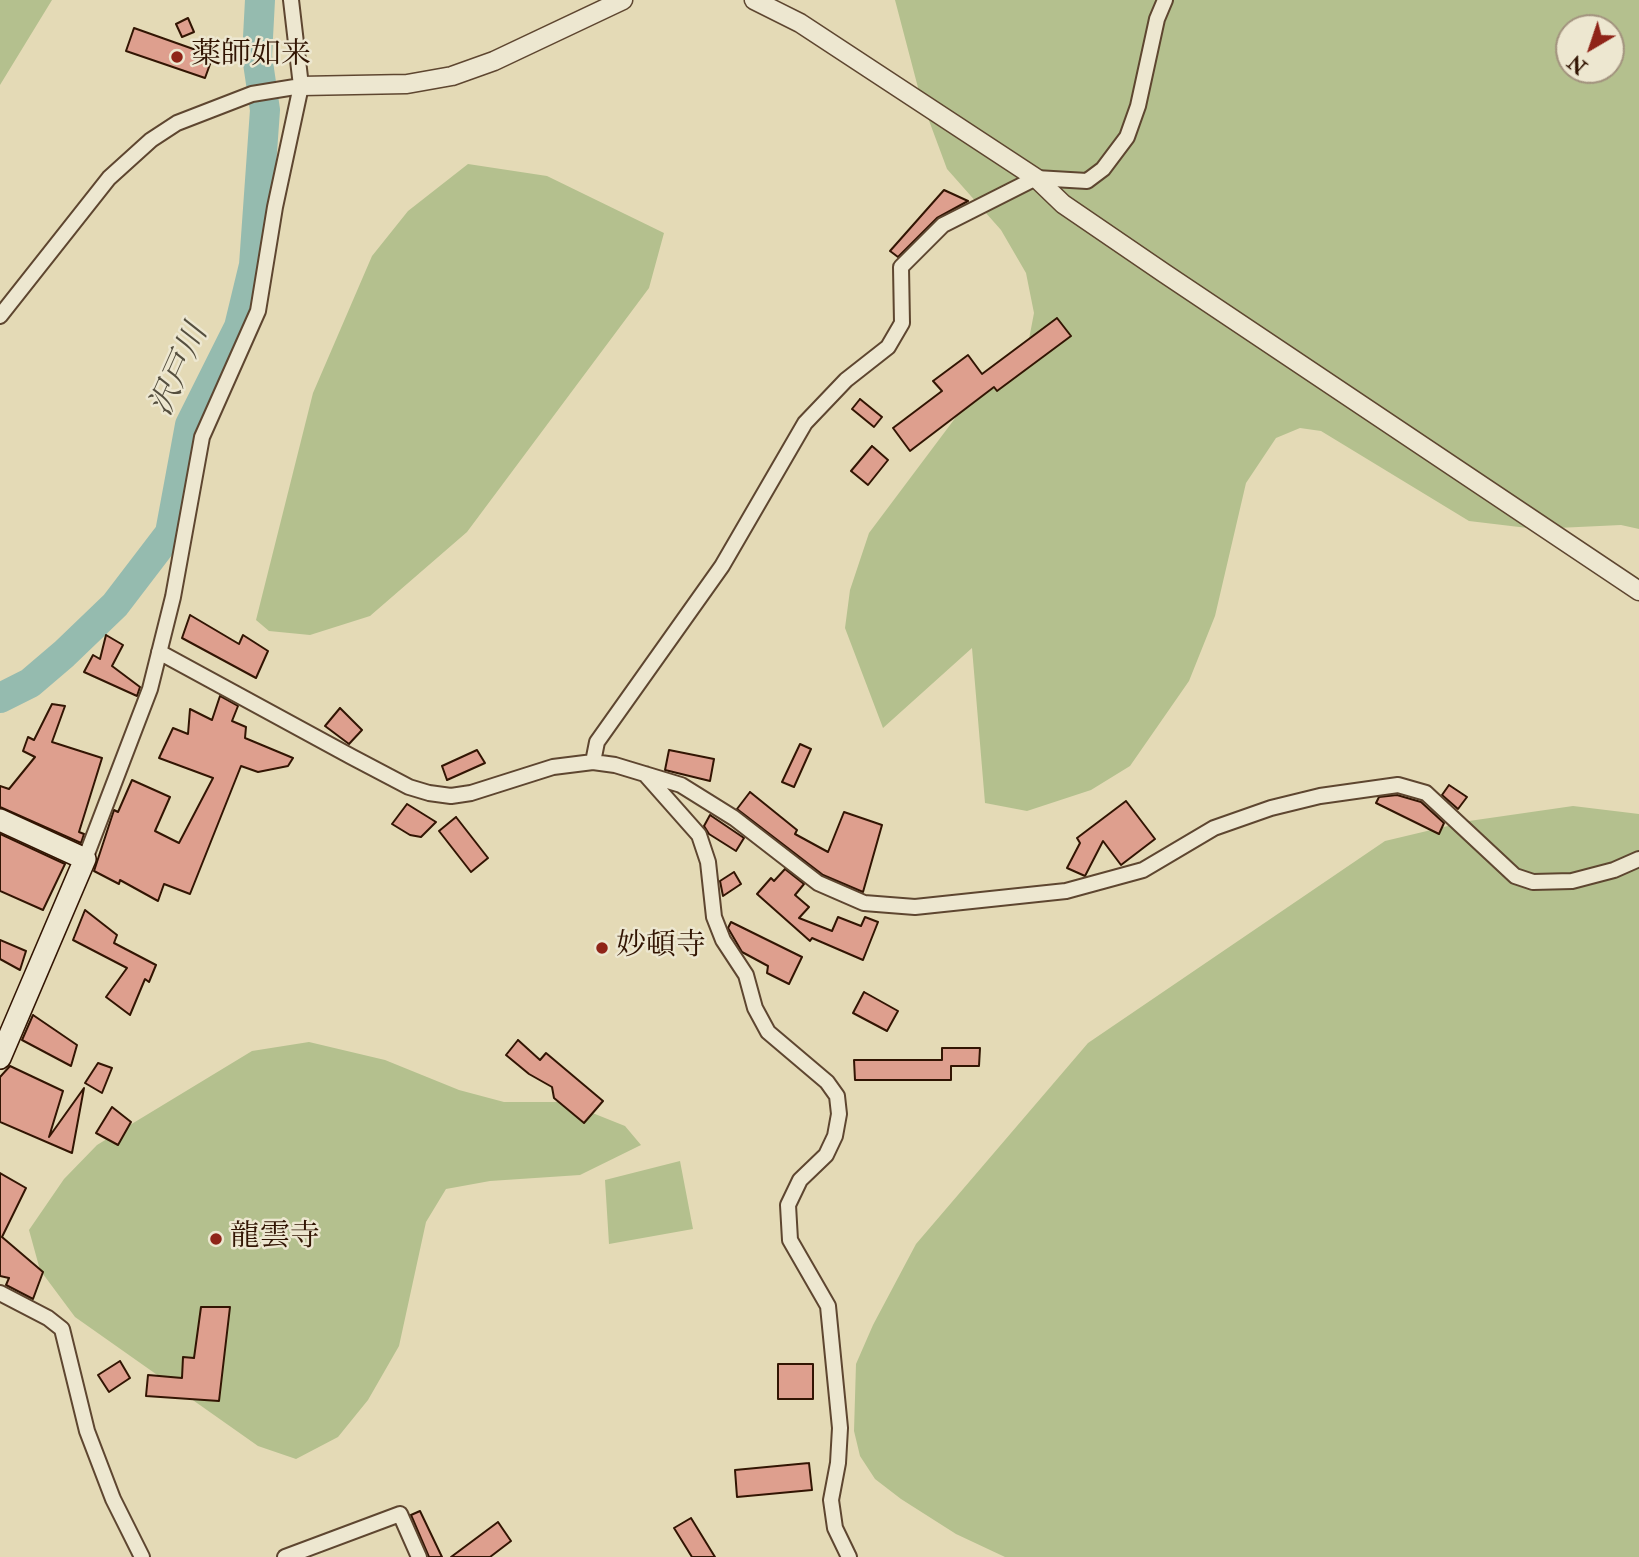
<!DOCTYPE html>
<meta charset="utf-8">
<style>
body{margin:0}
#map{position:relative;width:1639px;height:1557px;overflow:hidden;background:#e4dab6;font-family:"IM FELL Double Pica",serif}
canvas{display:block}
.north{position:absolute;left:1555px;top:14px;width:70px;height:70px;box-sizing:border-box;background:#ede7d0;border:2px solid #a2937e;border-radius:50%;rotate:219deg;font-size:19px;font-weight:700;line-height:28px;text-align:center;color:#321503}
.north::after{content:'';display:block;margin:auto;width:24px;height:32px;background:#8f2418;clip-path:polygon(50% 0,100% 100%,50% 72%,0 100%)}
</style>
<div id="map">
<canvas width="1639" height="1557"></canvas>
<div class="north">N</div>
</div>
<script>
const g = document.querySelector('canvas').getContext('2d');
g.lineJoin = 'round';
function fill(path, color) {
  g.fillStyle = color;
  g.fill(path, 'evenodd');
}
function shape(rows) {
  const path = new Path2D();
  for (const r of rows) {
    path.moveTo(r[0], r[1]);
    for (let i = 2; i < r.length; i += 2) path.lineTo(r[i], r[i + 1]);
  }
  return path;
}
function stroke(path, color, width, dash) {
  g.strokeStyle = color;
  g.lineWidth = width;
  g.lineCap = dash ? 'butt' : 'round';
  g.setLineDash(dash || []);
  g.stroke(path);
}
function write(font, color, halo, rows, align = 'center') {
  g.font = font + ' "IM FELL Double Pica","Noto Serif JP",serif';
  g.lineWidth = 5;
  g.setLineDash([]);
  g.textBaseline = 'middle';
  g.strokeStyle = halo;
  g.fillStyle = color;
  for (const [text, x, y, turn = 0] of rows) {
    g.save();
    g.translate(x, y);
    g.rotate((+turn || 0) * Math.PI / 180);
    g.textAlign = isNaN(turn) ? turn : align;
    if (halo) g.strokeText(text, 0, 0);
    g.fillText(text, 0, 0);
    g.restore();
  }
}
const green = shape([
 [0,0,52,0,0,85],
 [895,0,1639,0,1639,529,1621,525,1536,529,1469,521,1321,431,1300,428,1276,438,1246,483,1215,616,1189,681,1130,766,1091,790,1027,811,985,803,972,648,883,728,845,628,850,590,869,533,956,417,1026,355,1034,313,1026,273,1001,230,947,169,921,99],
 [1569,28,1611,28,1611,70,1569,70],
 [468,164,547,176,664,233,649,288,467,532,370,616,310,635,269,631,256,620,313,393,372,256,408,211],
 [1573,806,1639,814,1639,1557,1005,1557,956,1534,901,1499,875,1479,860,1456,854,1431,856,1364,873,1325,916,1244,1088,1043,1385,841,1469,821],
 [309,1042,385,1060,459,1090,504,1102,565,1102,625,1126,641,1145,580,1175,490,1181,446,1189,426,1222,399,1346,368,1400,338,1437,296,1459,258,1446,75,1317,40,1270,29,1230,64,1179,97,1145,252,1051],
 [680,1161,693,1229,609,1244,605,1180]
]);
const river = shape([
 [0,698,30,683,64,654,115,605,170,533,190,425,239,327,254,265,265,110,257,56,260,0]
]);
const building = shape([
 [188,18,194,32,182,37,176,24,188,18],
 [134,28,213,56,205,78,126,51,134,28],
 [944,190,968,201,937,218,898,257,890,251,944,190],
 [1057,318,1071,336,997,391,994,387,910,451,893,428,942,391,933,381,968,355,982,374,1057,318],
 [860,399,882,417,874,427,852,409,860,399],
 [872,446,888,460,868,485,851,471,872,446],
 [190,615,239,644,243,635,268,651,256,678,182,638,190,615],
 [106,635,123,645,112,666,140,687,137,696,84,672,93,655,100,659,106,635],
 [220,696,238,706,232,721,246,727,245,738,293,758,288,766,258,772,241,766,190,894,164,884,158,901,120,880,119,884,94,871,114,810,118,812,132,780,170,797,155,831,179,843,213,778,159,758,173,728,188,734,190,709,212,720,220,696],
 [52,704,65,706,52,742,102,758,79,832,84,834,81,843,0,807,0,786,9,789,35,757,23,751,28,737,34,740,52,704],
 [340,708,362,730,349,744,325,726,340,708],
 [800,744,811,749,794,787,782,782,800,744],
 [477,750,485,763,447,780,442,766,477,750],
 [669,750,714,759,710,781,665,770,669,750],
 [1449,785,1467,797,1458,809,1442,795,1449,785],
 [750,792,797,830,795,834,828,852,844,812,882,825,863,892,823,875,737,809,750,792],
 [1397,795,1421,802,1444,823,1439,834,1376,803,1379,797,1397,795],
 [1126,801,1155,839,1121,865,1103,841,1085,876,1067,868,1080,843,1077,838,1126,801],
 [407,804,436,822,421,837,410,835,392,824,407,804],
 [710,815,744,838,736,851,709,834,704,826,710,815],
 [456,817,488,858,471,872,439,831,456,817],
 [0,834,65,864,43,910,0,891,0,834],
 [785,869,804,884,795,895,809,907,799,918,832,931,838,917,861,926,865,917,878,922,863,960,812,938,810,941,757,894,771,878,774,881,785,869],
 [734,872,741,884,723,896,720,881,734,872],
 [85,910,117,935,114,943,156,965,149,982,145,979,130,1015,106,997,127,968,73,940,85,910],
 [731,922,802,957,789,984,767,973,768,966,742,952,728,928,731,922],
 [0,940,26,951,20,970,0,959,0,940],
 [864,992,898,1011,887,1031,853,1013,864,992],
 [33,1015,77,1045,71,1066,22,1040,33,1015],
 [518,1040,540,1060,546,1053,603,1101,584,1123,554,1098,552,1087,529,1074,506,1055,518,1040],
 [942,1048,980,1048,979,1066,951,1066,951,1080,855,1080,854,1060,942,1060,942,1048],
 [98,1063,112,1068,102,1093,85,1083,98,1063],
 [10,1066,63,1091,49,1137,84,1088,72,1153,0,1122,0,1077,10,1066],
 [112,1107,131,1122,118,1145,96,1133,112,1107],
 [0,1173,26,1188,2,1237,43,1272,33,1299,6,1285,9,1278,0,1276,0,1173],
 [201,1307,230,1307,219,1401,146,1396,148,1375,182,1378,183,1357,194,1358,201,1307],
 [120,1361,130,1378,109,1392,98,1375,120,1361],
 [778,1364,813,1364,813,1399,778,1399,778,1364],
 [809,1463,812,1490,737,1497,735,1470,809,1463],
 [420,1511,442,1557,429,1557,411,1515,420,1511],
 [691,1518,715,1557,692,1557,674,1528,691,1518],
 [498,1522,511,1541,490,1557,451,1557,498,1522]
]);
const minor = shape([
 [0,316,109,178,151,140,177,123,252,94,301,86],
 [159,652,352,757,409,787,429,793,451,796,471,793,553,767,593,762,615,765,681,785,734,818,818,883,864,903,915,907,1066,891,1143,870,1214,828,1271,808,1320,796,1398,785,1426,793,1515,876,1533,882,1572,881,1614,870,1639,859],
 [593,762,597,742,722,566,805,423,846,380,888,347,902,323,901,267,943,225,1036,178,1087,181,1103,169,1127,137,1138,106,1157,19,1165,0],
 [645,774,699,835,708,862,714,917,723,940,746,975,755,1008,768,1032,827,1082,837,1096,839,1114,835,1136,826,1155,800,1180,788,1205,790,1240,828,1306,840,1428,838,1463,831,1500,835,1528,849,1557],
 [85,859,150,689,173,597,202,437,258,311,275,207,301,86,291,0],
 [0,1293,48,1318,62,1329,87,1431,113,1499,142,1557],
 [285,1557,400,1514,419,1557]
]);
const tertiary = shape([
 [754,0,800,23,1036,178,1063,204,1164,273,1639,591],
 [301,86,407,84,452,76,494,61,623,0]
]);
const secondary = shape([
 [0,820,85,859,0,1058]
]);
const markers = [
 [177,57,7,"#8f2418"],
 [602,948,7,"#8f2418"],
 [216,1239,7,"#8f2418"]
];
const poiNames = [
 ["薬師如来",191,57],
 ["妙頓寺",616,948],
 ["龍雲寺",230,1239]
];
const waterNames = [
 ["沢戸川",181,371,-66]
];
fill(green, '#b4c08e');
stroke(river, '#95bbaf', 30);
fill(building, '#de9f8e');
stroke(building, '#321503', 2);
stroke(minor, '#5e4630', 18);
stroke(tertiary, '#5e4630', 21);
stroke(secondary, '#321503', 24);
stroke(minor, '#ede7d0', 14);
stroke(tertiary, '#ede7d0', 18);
stroke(secondary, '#ede7d0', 21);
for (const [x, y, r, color] of markers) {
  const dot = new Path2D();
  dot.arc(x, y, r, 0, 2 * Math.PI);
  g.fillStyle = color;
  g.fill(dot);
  stroke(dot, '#ede7d0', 2.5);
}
write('30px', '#321503', '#ede7d0', poiNames, 'left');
write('italic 32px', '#554f3f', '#ede7d0', waterNames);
</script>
